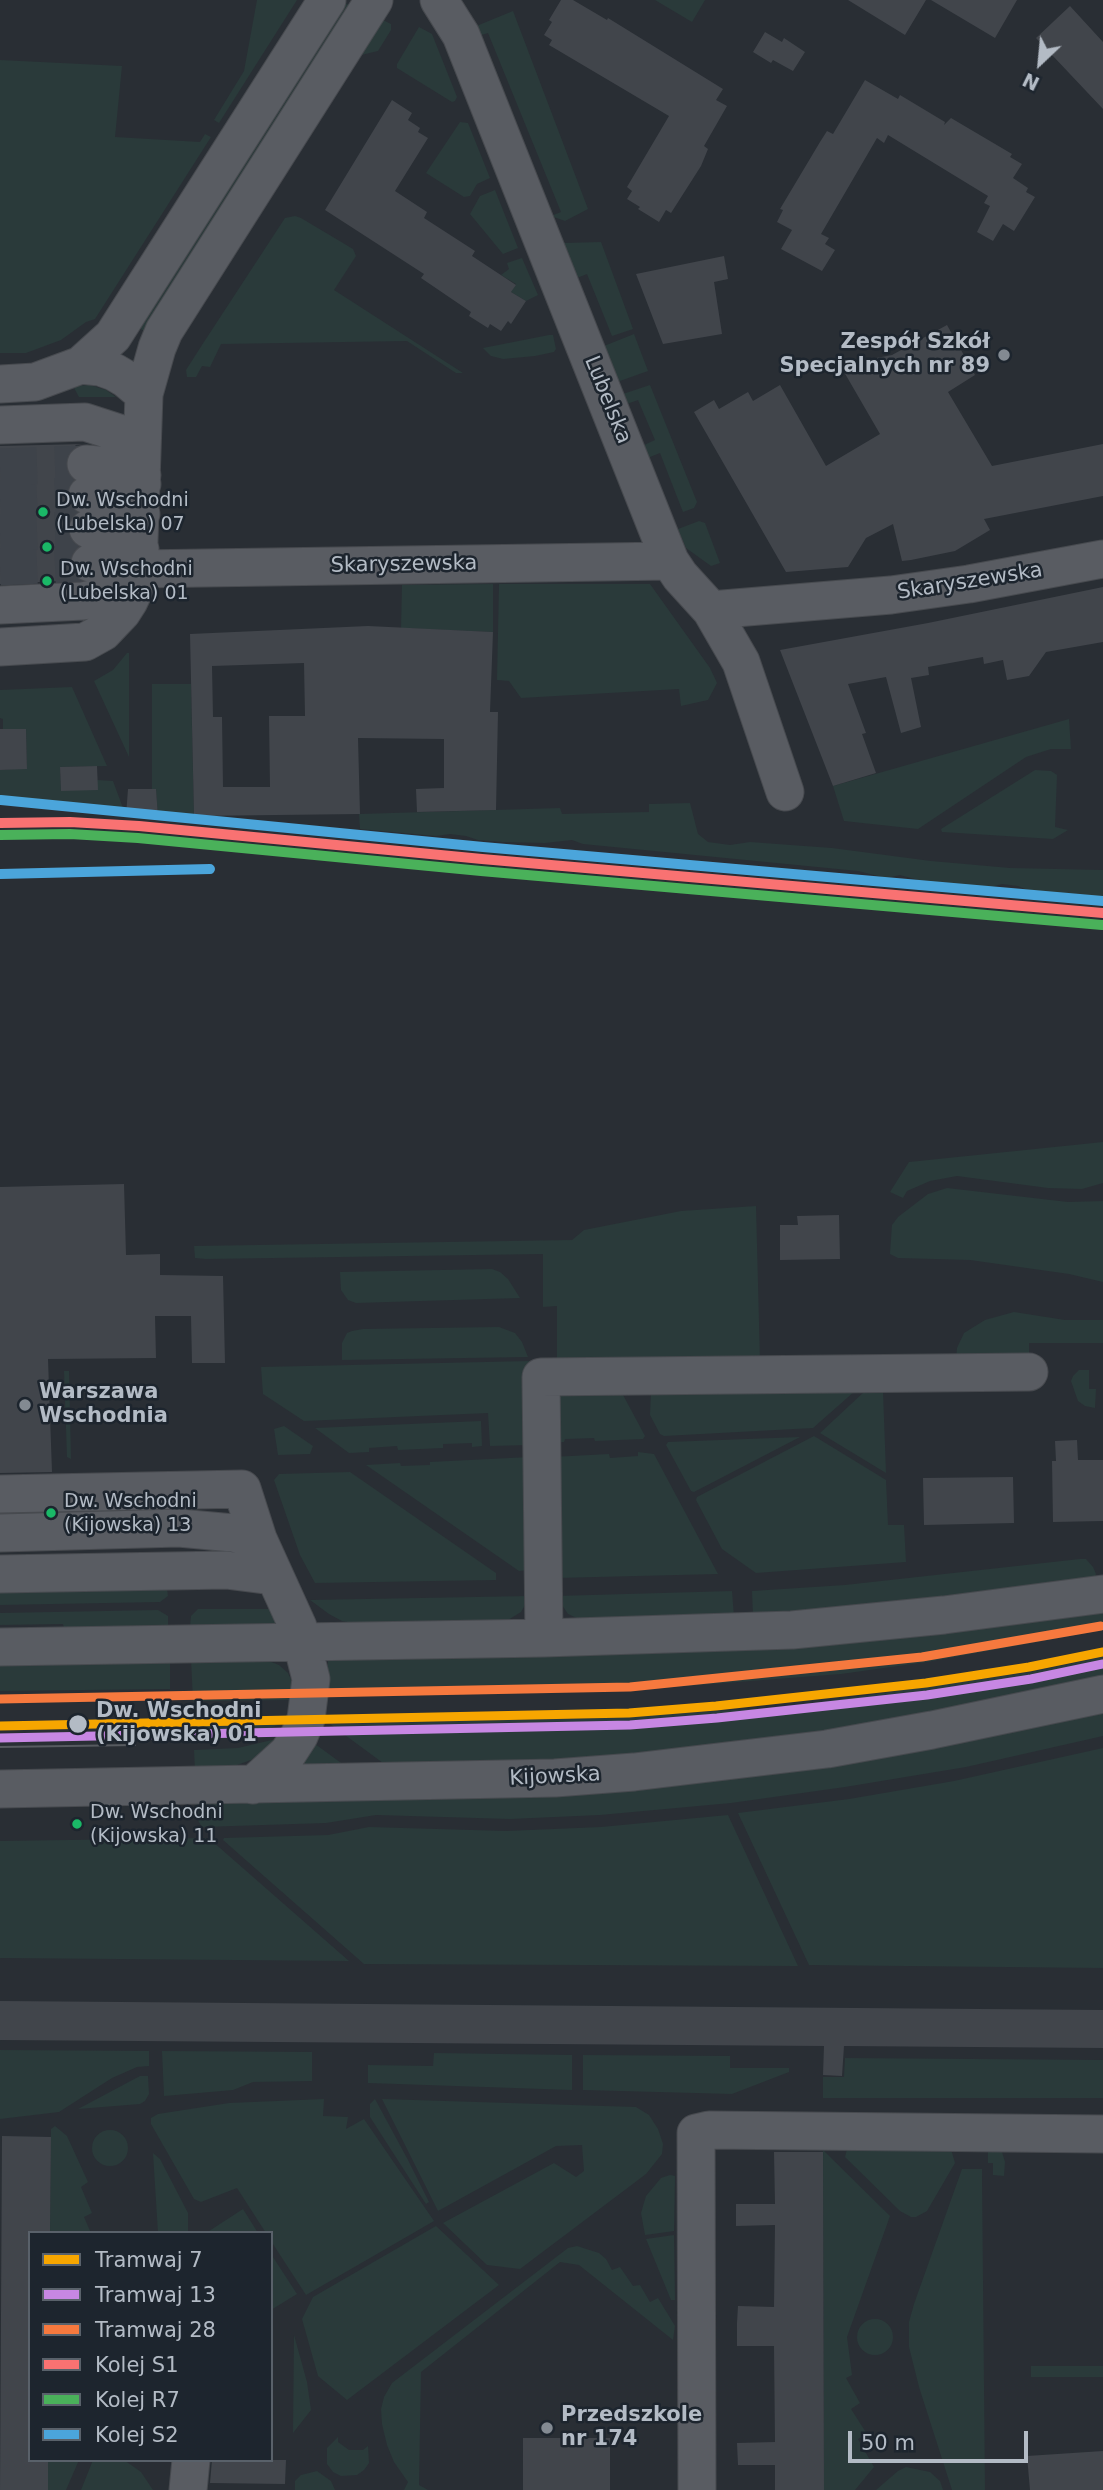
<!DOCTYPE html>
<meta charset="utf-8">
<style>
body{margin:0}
#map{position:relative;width:1103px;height:2490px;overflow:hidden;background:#292e34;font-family:"DejaVu Sans",sans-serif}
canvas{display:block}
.legend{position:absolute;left:28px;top:2231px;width:245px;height:231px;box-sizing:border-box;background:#1d252e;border:2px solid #59616a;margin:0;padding:9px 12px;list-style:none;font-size:21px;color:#b3bbc5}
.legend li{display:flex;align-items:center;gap:14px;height:35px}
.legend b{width:35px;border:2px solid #59616a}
.north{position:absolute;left:1005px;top:28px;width:70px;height:70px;-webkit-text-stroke:5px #1d252e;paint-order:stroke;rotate:206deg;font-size:19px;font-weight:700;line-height:28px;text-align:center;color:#b3bbc5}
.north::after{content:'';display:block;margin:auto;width:24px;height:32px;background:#b3bbc5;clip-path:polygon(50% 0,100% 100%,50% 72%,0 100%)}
.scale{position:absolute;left:848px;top:2431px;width:180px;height:32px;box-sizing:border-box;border:4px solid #b3bbc5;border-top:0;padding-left:9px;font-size:21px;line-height:24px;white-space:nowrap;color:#b3bbc5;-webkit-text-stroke:5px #1d252e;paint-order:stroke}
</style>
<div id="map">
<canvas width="1103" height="2490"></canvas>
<ul class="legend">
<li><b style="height:9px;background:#f7a600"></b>Tramwaj 7</li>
<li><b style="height:9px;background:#c787e3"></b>Tramwaj 13</li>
<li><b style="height:9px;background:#f6793e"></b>Tramwaj 28</li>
<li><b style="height:9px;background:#f97272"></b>Kolej S1</li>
<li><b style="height:9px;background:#4ab15a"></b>Kolej R7</li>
<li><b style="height:9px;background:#4ba5db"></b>Kolej S2</li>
</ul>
<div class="north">N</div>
<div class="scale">50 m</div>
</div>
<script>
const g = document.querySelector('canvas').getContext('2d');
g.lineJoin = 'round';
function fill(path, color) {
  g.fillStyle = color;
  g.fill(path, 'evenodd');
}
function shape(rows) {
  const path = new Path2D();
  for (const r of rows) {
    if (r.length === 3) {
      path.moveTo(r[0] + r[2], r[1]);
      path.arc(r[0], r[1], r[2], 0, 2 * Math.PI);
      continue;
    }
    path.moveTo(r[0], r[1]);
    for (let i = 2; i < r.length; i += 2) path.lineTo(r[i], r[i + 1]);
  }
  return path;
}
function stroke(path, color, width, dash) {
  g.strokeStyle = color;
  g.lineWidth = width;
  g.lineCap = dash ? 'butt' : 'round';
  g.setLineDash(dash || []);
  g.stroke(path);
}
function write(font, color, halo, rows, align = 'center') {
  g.font = font + ' "DejaVu Sans",sans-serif';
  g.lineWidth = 5;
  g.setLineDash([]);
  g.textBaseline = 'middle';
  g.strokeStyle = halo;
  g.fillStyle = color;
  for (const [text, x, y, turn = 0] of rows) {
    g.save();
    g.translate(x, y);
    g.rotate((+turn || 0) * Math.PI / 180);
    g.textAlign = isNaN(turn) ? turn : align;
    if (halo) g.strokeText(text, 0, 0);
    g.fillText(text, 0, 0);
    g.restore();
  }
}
const green = shape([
 [257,0,297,0,219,123,214,120,244,71],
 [655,0,705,0,692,22],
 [344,3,353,6,148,333,137,327],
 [513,11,588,209,565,221,551,216,561,212,488,33,472,38,474,27],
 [381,19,391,24,391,30,378,51,357,56],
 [419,27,432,34,457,97,455,101,452,102,397,68,397,64],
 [0,60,122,66,115,137,200,142,205,134,211,137,95,319,86,322,61,340,26,353,0,353],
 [460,122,468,123,490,178,477,184,470,196,464,197,426,173],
 [495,190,518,248,503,254,470,214,480,196],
 [295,216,301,218,353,249,356,256,334,290,463,373,456,373,407,341,221,344,210,367,202,366,196,377,187,377,186,370,202,345,285,218],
 [601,242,633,329,612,336,587,274,572,280,561,247,564,243],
 [522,258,538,295,526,301,511,292,516,284,501,275,509,269,507,263],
 [634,334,648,371,617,382,599,348],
 [549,335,553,335,556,349,554,352,535,356,503,359,491,356,483,348],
 [90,385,106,390,116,397,79,397,73,386],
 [650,385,697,502,694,508,683,512,660,453,645,459,640,447,655,440,638,400,624,405,620,395],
 [699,521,705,523,720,563,711,566,686,548,678,529],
 [493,584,493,632,401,628,402,585],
 [499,584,650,584,710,668,717,683,708,700,681,706,679,689,521,698,509,681,497,680],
 [127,653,129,653,129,757,94,681,113,670],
 [152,684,191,684,194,816,158,816,156,790,152,789],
 [72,687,107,766,60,767,61,790,97,790,97,780,113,781,126,816,0,803,0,770,27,768,26,729,3,729,3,719,0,718,0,690],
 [1069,719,1071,749,1051,749,1026,757,918,829,844,821,833,786],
 [1035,770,1051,771,1057,775,1055,827,1068,830,1053,839,942,832,941,829],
 [690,803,698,834,708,842,730,845,750,842,832,848,931,861,1010,868,1103,870,1103,898,1082,894,1032,892,1018,886,1002,884,987,888,926,882,900,875,886,878,858,871,583,844,572,840,545,843,502,842,478,840,466,836,450,834,436,836,360,829,359,814,560,808,562,814,649,812,649,804],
 [1103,1142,1103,1183,1082,1189,1048,1188,957,1176,930,1181,907,1191,903,1198,890,1192,909,1162],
 [947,1188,1068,1202,1103,1201,1103,1282,1069,1274,970,1260,898,1258,890,1254,892,1225,898,1217,928,1194],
 [756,1206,760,1361,557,1362,557,1306,543,1307,543,1254,206,1259,195,1258,194,1246,572,1240,584,1230,681,1211],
 [492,1269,500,1272,508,1279,520,1298,356,1303,348,1300,341,1290,340,1272],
 [1014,1312,1065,1320,1103,1320,1103,1343,1029,1343,1029,1362,956,1361,957,1348,964,1333,985,1320],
 [499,1327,515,1333,522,1342,528,1357,342,1360,342,1343,347,1333,352,1331,363,1329],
 [530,1361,530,1445,490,1446,488,1413,304,1421,263,1394,261,1367],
 [1079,1370,1089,1370,1089,1389,1096,1389,1095,1408,1085,1406,1078,1401,1071,1381,1073,1376],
 [64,1371,69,1371,71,1459,67,1457],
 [855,1391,813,1428,664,1436,660,1434,650,1415,651,1393],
 [865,1391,883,1391,886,1473,820,1433],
 [622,1393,645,1436,643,1439,595,1441,594,1438,565,1439,564,1442,552,1442,557,1394],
 [481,1421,482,1446,472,1447,472,1443,443,1444,443,1448,398,1450,397,1446,369,1448,369,1452,349,1453,315,1428],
 [284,1426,313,1446,310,1454,278,1455,274,1429],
 [814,1436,886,1480,888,1525,904,1525,906,1562,756,1573,722,1549,696,1500,697,1497],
 [800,1437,694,1492,691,1491,666,1445,668,1442],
 [638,1452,654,1454,718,1574,556,1578,552,1457,609,1454,610,1458,638,1456],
 [530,1457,530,1570,519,1571,366,1465,400,1463,401,1466,430,1465,430,1462],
 [350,1472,496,1573,496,1580,315,1583,300,1555,274,1480,279,1474],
 [1080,1559,1086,1559,1093,1567,1096,1574,1093,1582,753,1616,752,1591,845,1585],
 [167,1589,168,1596,160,1602,0,1605,0,1592],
 [732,1591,734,1617,583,1621,568,1614,556,1596],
 [530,1596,521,1612,503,1623,365,1625,342,1621,329,1614,310,1600],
 [198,1609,272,1609,278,1625,190,1627,191,1616],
 [1103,1609,1103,1630,927,1662,841,1674,622,1691,328,1697,328,1657],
 [158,1610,168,1616,168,1627,64,1629,63,1624,0,1625,0,1613],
 [1103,1657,1103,1678,895,1722,676,1752,538,1762,410,1766,383,1763,330,1724,602,1718,784,1707,1030,1672],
 [261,1658,279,1665,288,1673,293,1684,296,1700,193,1701,191,1659],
 [170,1660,170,1689,0,1691,0,1663],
 [1103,1710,1103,1736,966,1767,845,1787,731,1803,600,1815,510,1819,376,1815,326,1823,202,1827,196,1817,195,1801],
 [281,1724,252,1734,233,1738,194,1739,194,1726],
 [276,1739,266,1750,251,1760,231,1767,195,1771,194,1750,238,1748],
 [311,1741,348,1768,293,1764],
 [1103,1748,1103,1968,809,1965,738,1813,849,1799,954,1781],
 [728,1815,798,1966,364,1964,223,1840,224,1838,328,1835,369,1827,506,1831,601,1827],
 [205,1838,212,1841,349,1961,0,1958,0,1841],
 [0,2050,149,2051,149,2066,137,2067,112,2078,59,2112,0,2119],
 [162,2051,312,2052,312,2081,253,2082,233,2090,164,2096],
 [434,2053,572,2055,572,2090,368,2083,368,2065,433,2066],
 [583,2055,730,2056,730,2068,789,2068,789,2072,732,2094,583,2090],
 [845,2058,1103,2060,1103,2098,823,2098,823,2077,844,2077],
 [140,2076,148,2076,149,2094,145,2101,140,2104,78,2109],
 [324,2099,323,2116,348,2117,346,2129,364,2119,434,2221,306,2295,271,2241,271,2233,266,2233,237,2188,201,2202,194,2199,151,2124,151,2118,158,2114,229,2103],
 [375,2099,408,2160,429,2202,426,2204,370,2117,370,2104],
 [382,2099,636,2107,649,2115,658,2129,663,2144,662,2154,646,2174,520,2269,487,2265,443,2223,554,2163,576,2177,584,2171,582,2145,556,2146,438,2211],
 [55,2126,67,2136,88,2182,81,2187,92,2213,84,2217,91,2233,50,2233,51,2129],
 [110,2148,18],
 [988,2143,999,2149,1002,2152,1005,2162,1004,2176,993,2175,993,2163,988,2163],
 [847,2149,951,2149,955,2163,927,2211,916,2217,911,2217,900,2211,845,2157],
 [823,2150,890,2216,847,2337,852,2375,846,2378,860,2403,851,2409,867,2434,858,2439,874,2467,855,2490,824,2490],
 [153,2153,160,2159,188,2213,188,2233,158,2233],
 [962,2169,982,2169,982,2175,985,2490,952,2490,919,2387,909,2347,909,2322,914,2304],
 [670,2175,675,2176,674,2231,645,2235,641,2213,646,2196,661,2178],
 [243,2209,258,2233,206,2233],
 [436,2226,499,2285,347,2400,318,2376,302,2319,313,2297],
 [674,2235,675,2300,671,2300,646,2239],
 [577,2246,599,2253,606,2259,612,2270,620,2267,633,2286,640,2285,650,2302,658,2298,675,2326,673,2340,579,2265,560,2262,421,2372,419,2485,428,2490,404,2490,408,2482,394,2462,387,2445,382,2424,381,2409,384,2397,392,2383,568,2248],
 [271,2254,297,2294,271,2310],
 [875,2337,18],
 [294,2335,307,2382,311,2410,293,2433],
 [1031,2366,1103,2366,1103,2377,1031,2377],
 [338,2437,338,2442,349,2450,363,2450,368,2446,369,2463,364,2470,357,2475,341,2476,333,2472,327,2464,327,2448],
 [48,2460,79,2460,66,2490,48,2490],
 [93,2460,124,2460,141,2472,153,2490,81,2490],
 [906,2467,930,2472,940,2481,943,2490,876,2490,898,2471],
 [317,2471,331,2481,335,2490,295,2490,295,2481,301,2475]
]);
const building = shape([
 [561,0,573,0,607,20,608,18,723,89,716,100,727,106,704,146,708,149,701,166,671,213,666,210,659,222,638,209,640,207,627,199,632,191,627,187,669,116,549,45,552,40,544,35,552,22,549,20],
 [848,0,926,0,905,35],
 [931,0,1017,0,995,38],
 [1070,6,1103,42,1103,109,1036,38],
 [765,32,782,42,784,38,805,52,793,71,773,60,771,63,753,52],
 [865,80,898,99,900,95,945,122,944,125,951,118,1012,154,1010,157,1022,164,1013,178,1028,188,1026,192,1035,197,1014,231,1003,224,993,241,977,232,990,206,984,203,988,196,888,135,884,143,877,138,821,234,829,238,825,244,835,250,822,271,781,249,792,230,777,222,783,210,780,209,820,142,827,131,833,134],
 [392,100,412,113,408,120,420,128,418,132,428,138,395,191,427,212,424,218,475,251,472,256,516,285,511,292,526,301,511,324,508,321,501,331,490,324,488,328,469,316,471,312,421,278,424,274,325,210],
 [724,256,728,279,714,282,722,334,663,344,636,274],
 [947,325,975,375,948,392,992,466,1103,444,1103,496,984,519,990,530,955,551,911,560,902,561,893,524,866,538,848,567,786,572,694,412,714,400,719,409,748,392,753,401,780,385,826,466,880,434,840,365,892,355],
 [84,444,76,445,69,452,65,463,67,472,73,480,68,486,66,497,69,506,76,512,69,520,67,531,70,540,77,547,71,554,69,565,72,574,79,580,0,584,0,446],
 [1103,587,1103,642,1046,652,1029,676,1007,680,1003,660,984,664,983,657,928,667,929,675,911,678,921,727,901,733,886,677,848,684,866,733,862,734,876,773,833,786,780,650,928,623],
 [368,626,493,632,490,712,498,712,496,810,417,812,416,789,444,788,444,739,358,738,360,814,194,816,190,634],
 [304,663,305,716,269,716,270,787,223,787,222,717,213,717,212,666],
 [0,729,26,729,27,769,0,770],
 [97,766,98,790,61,791,60,767],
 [128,789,156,789,158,816,126,816],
 [124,1184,126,1255,160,1254,160,1275,223,1276,225,1363,192,1363,191,1316,155,1316,156,1358,48,1359,52,1472,0,1473,0,1187],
 [839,1215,840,1259,780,1260,780,1225,798,1225,797,1216],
 [1077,1440,1078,1460,1103,1460,1103,1521,1053,1522,1052,1461,1056,1461,1055,1441],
 [1013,1477,1014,1523,924,1525,923,1478],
 [0,2001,1103,2010,1103,2048,844,2046,842,2076,823,2075,824,2046,0,2040],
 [2,2136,51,2137,50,2233,30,2233,30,2460,48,2460,48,2490,0,2490],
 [774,2152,823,2152,824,2490,775,2490,775,2465,738,2465,737,2443,775,2442,774,2346,737,2346,737,2323,738,2306,774,2307,775,2225,736,2226,736,2204,775,2204],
 [523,2438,610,2438,610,2490,523,2490],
 [1103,2451,1103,2490,1030,2490,1027,2456],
 [212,2460,286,2460,285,2484,210,2483]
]);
const minorTunnel = shape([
 [0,467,86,464],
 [0,499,87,495],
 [0,533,88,529],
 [0,567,90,563]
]);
const minor = shape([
 [439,0,461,35,670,561,680,576,711,610,741,662,785,792],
 [81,365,100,367,114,372,126,379,144,394],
 [0,384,35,382,81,365,113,336,327,0],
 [0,425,85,422,119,433,142,452],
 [86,464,123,467,142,475],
 [87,495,130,492,142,484],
 [88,529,121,527,129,523,141,514],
 [90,563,118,561,140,549],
 [138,569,670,561],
 [0,605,83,601,100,597,115,588,138,569],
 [711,610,891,595,969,584,1103,559],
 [0,647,85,642,103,632,122,612,129,601,135,588,138,569,144,394,157,348,164,331,374,0],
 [0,1494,242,1489,258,1539,298,1627,311,1679,306,1719,299,1736,288,1753,253,1785],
 [0,1533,179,1528,233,1533,258,1539],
 [0,1574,226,1570,273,1576],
 [544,1638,541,1377,1029,1372],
 [0,1647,544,1638,792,1630,944,1615,1103,1594],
 [0,1789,555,1778,634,1772,827,1749,932,1730,1103,1694],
 [188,2490,191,2460],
 [697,2490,696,2133,709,2130,1103,2134]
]);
const tram = shape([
 [0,1747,135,1745]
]);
const rail1 = shape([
 [0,823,70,822,139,826,482,859,1103,913]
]);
const rail2 = shape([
 [0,835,70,834,138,838,481,871,1102,925]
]);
const rail3 = shape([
 [1,800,483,847,1103,901],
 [0,874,210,869]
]);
const tram1 = shape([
 [0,1726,629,1713,716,1706,926,1683,1029,1667,1103,1652]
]);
const tram2 = shape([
 [0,1738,630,1725,717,1718,927,1695,1031,1679,1103,1664]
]);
const tram3 = shape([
 [0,1699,630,1687,922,1657,1101,1626]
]);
const markers = [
 [1004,355,7,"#838a92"],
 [43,512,6,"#1ab867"],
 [47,547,6,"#1ab867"],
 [47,581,6,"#1ab867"],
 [25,1405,7,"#838a92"],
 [51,1513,6,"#1ab867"],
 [78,1724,10,"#b3bbc5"],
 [77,1824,6,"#1ab867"],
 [547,2428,7,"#838a92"]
];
const busNames = [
 ["Dw. Wschodni",56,501],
 ["(Lubelska) 07",56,525],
 ["Dw. Wschodni",60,570],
 ["(Lubelska) 01",60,594],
 ["Dw. Wschodni",64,1502],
 ["(Kijowska) 13",64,1526],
 ["Dw. Wschodni",90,1813],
 ["(Kijowska) 11",90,1837]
];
const poiNames = [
 ["Zespół Szkół",990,343,"right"],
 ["Specjalnych nr 89",990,367,"right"],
 ["Warszawa",39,1393],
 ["Wschodnia",39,1417],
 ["Przedszkole",561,2416],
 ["nr 174",561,2440]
];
const streetNames = [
 ["Lubelska",607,400,68],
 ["Skaryszewska",404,565,-1],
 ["Skaryszewska",970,582,-9],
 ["Kijowska",555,1777,-3]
];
const stopNames = [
 ["Dw. Wschodni",96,1712],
 ["(Kijowska) 01",96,1736]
];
fill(green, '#2a3a3a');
fill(building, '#41454b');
stroke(minorTunnel, '#3e434a', 37, [37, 18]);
stroke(minor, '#474a4f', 39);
stroke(minor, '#595c62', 37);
stroke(tram, '#575b60', 2);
stroke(rail1, '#f97272', 10);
stroke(rail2, '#4ab15a', 10);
stroke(rail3, '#4ba5db', 10);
stroke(tram1, '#f7a600', 9);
stroke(tram2, '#c787e3', 9);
stroke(tram3, '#f6793e', 9);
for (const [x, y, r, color] of markers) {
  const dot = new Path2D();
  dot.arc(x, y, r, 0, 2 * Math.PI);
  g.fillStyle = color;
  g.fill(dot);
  stroke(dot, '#1d252e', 2.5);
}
write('19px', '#b3bbc5', '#1d252e', busNames, 'left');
write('bold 21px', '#b3bbc5', '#1d252e', poiNames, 'left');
write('21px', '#b3bbc5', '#1d252e', streetNames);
write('bold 21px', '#b3bbc5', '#1d252e', stopNames, 'left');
</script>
